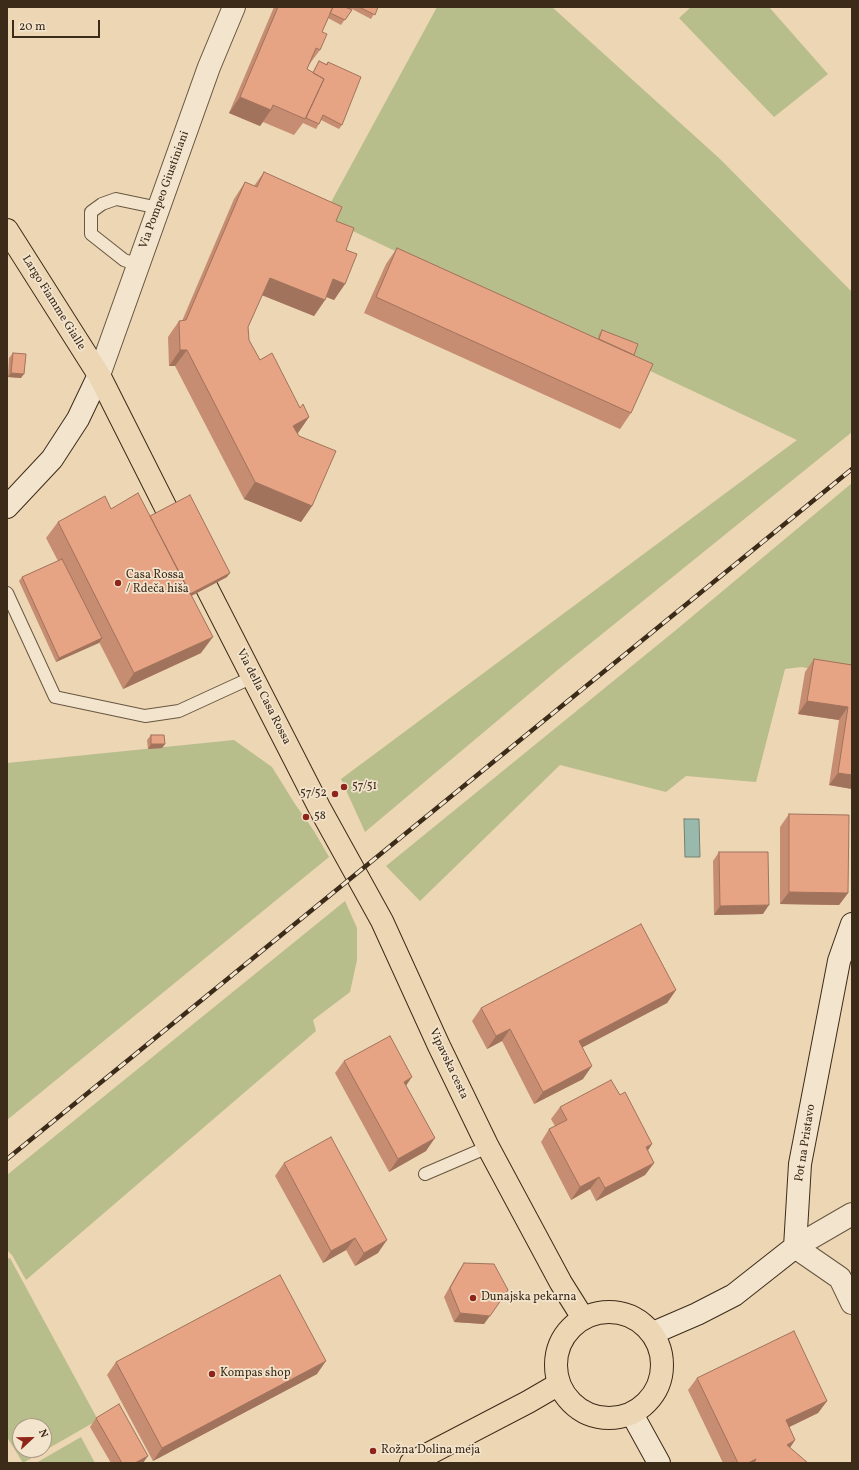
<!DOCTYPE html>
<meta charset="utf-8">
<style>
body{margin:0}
#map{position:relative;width:859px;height:1470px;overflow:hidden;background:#ecd6b3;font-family:Vollkorn,serif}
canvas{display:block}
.frame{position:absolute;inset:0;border:8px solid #3c2b19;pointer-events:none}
.north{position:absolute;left:12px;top:1418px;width:40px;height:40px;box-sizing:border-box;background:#f3e4ce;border:1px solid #aa9a86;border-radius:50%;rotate:68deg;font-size:11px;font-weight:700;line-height:16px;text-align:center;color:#3c2b19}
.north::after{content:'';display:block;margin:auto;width:14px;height:18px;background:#8f2418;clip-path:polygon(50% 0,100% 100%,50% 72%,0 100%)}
.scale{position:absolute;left:12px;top:20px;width:88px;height:18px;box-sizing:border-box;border:2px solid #3c2b19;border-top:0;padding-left:5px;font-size:12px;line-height:14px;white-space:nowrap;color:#3c2b19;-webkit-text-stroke:3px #f3e4ce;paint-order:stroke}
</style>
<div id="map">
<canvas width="859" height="1470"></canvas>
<div class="frame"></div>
<div class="north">N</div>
<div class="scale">20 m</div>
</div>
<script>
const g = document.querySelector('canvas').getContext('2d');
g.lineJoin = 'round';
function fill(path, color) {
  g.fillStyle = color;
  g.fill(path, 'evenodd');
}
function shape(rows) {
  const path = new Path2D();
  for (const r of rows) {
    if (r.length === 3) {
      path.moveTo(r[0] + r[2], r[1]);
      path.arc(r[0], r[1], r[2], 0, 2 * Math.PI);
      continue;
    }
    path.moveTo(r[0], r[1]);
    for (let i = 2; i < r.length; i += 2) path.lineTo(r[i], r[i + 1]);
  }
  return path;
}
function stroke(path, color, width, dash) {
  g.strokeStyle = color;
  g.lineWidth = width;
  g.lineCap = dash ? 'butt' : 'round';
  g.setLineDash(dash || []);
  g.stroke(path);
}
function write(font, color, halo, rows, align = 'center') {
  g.font = font + ' Vollkorn,serif';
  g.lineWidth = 3.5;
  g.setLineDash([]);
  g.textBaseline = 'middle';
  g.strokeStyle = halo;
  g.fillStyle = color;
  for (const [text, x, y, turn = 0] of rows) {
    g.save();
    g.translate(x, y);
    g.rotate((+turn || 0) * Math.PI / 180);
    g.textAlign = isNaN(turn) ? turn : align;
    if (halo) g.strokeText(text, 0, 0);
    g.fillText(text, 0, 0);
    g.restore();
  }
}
const green = shape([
 [437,7,552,7,720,159,852,292,852,432,560,668,365,832,341,779,797,440,323,217],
 [691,7,769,7,828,74,774,117,679,18],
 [852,483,852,678,802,667,785,669,756,782,686,776,666,792,560,765,420,901,386,866,676,630],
 [234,740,272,767,295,804,314,831,329,857,7,1120,7,763],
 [345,901,357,928,357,960,350,992,313,1020,316,1031,26,1280,12,1255,7,1250,7,1175],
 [10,1258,98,1420,23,1463,7,1437,7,1259],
 [20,1426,44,1426,44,1450,20,1450],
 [81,1437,95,1463,36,1463]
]);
const water = shape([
 [684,819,699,819,700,857,685,857,684,819]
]);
const lane = shape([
 [138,265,124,260,91,234,91,212,102,204,116,199,159,208],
 [7,593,55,697,145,716,179,711,253,677],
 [425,1174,488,1147]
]);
const street = shape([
 [99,375,209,67,234,7],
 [852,1214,795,1247,840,1278,852,1303]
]);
const secondary = shape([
 [7,507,52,459,78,419,99,375],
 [653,1333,697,1314,734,1295,795,1247,800,1164,839,961,852,924],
 [632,1414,659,1463]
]);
const primary = shape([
 [7,230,99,375,167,510],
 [207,588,319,807,382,921,439,1046,488,1147,561,1283,583,1318],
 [609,1365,53],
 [411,1463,528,1402,559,1384]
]);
const rail = shape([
 [7,1159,852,469]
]);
const wall = shape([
 [274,7,378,7,371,19,352,9,341,25,328,18,322,32,320,50,308,66,307,69,313,72,316,66,319,61,326,64,328,62,342,125,339,129,321,120,319,124,316,129,303,123,294,135,263,122,260,126,229,113],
 [264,172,336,221,346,250,345,284,334,300,326,297,325,300,314,316,262,295,248,327,249,340,260,360,300,408,309,417,297,434,312,506,301,522,244,499,175,366,169,366,168,337,179,321,182,321,234,199,245,182,254,186],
 [397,248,598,339,599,334,602,330,634,355,631,413,620,429,364,313,386,264],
 [13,353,21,378,8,377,9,358],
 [111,509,150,516,227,577,191,596,201,653,123,689,99,642,56,662,19,581,22,577,58,561,46,538,58,522],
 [814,659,852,665,852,789,829,785,839,720,798,714,805,672],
 [151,735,165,744,162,748,148,749,147,740],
 [789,814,848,893,839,905,780,904,780,827],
 [719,852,763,914,714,915,713,861],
 [676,990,667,1003,582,1047,583,1079,534,1104,502,1041,487,1049,472,1021,481,1008],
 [344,1061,406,1086,426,1151,389,1172,335,1073],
 [560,1107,648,1151,654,1163,645,1175,596,1201,590,1189,571,1200,541,1142,549,1129,555,1126,551,1119],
 [284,1163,378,1253,355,1266,346,1250,323,1263,275,1176],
 [464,1263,484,1324,454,1322,444,1297,458,1272],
 [116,1362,317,1374,153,1461,107,1375],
 [697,1378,827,1401,818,1413,789,1427,795,1440,790,1448,808,1463,723,1463,688,1390],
 [96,1418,143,1463,111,1463,90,1427]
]);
const shadedWall = shape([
 [240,97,271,110,260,126,229,113],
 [270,278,325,300,314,316,259,294],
 [333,279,345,284,334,300,322,295],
 [180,350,187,350,175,366,169,366],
 [11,373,24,374,21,378,8,377],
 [309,417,298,433,282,442,293,426],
 [255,482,312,506,301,522,244,499],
 [230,573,227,577,176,604,179,599],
 [213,637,201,653,123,689,134,673],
 [102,638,99,643,56,662,59,658],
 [807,701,848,707,839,720,798,714],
 [151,744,165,744,162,748,148,749],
 [838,773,852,775,852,789,829,785],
 [789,892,848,893,839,905,780,904],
 [769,905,763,914,714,915,720,906],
 [676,990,667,1003,570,1054,579,1041],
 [510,1029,502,1041,487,1049,496,1036],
 [592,1066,583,1079,534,1104,543,1092],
 [412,1077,403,1090,404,1082],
 [435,1138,426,1151,389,1172,398,1159],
 [652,1144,644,1157,646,1147],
 [654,1163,645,1175,596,1201,605,1188],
 [599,1177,590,1189,571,1200,580,1187],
 [355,1238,346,1250,323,1263,331,1251],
 [387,1240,378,1253,355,1266,364,1253],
 [460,1313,490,1316,484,1324,454,1322],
 [326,1361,317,1374,153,1461,162,1448],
 [827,1401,818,1413,777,1433,786,1420],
 [795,1440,786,1453,787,1445],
 [148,1456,143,1463,135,1463],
 [756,1459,753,1463,748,1463]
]);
const building = shape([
 [278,7,333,7,322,32,327,34,320,50,316,48,307,69,324,79,305,119,273,105,271,110,240,97,278,7],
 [333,7,345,7,352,10,345,20,330,13,333,7],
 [359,7,378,7,375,15,359,7],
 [319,61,327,65,328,62,361,77,342,125,323,115,319,124,306,118,324,79,313,73,319,61],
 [264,172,342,207,336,221,354,228,346,250,357,254,345,284,333,279,325,300,270,278,248,327,249,340,260,360,272,353,300,408,303,404,309,417,293,426,299,436,336,451,312,506,255,482,187,350,180,350,179,321,186,320,245,182,257,187,264,172],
 [397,248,653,364,631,413,376,297,397,248],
 [602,330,638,344,634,355,599,339,602,330],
 [13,353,26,354,24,374,11,373,13,353],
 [138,493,213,637,134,673,58,522,105,496,111,509,138,493],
 [190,495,230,573,190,594,150,516,190,495],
 [62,559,102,638,59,658,22,577,62,559],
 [814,659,852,665,852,775,838,773,848,707,807,701,814,659],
 [151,735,164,735,165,744,151,744,151,735],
 [789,814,849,815,848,893,789,892,789,814],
 [719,852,768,852,769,905,720,906,719,852],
 [641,924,676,990,579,1041,592,1066,543,1092,510,1029,496,1036,481,1008,641,924],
 [390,1036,412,1077,404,1082,435,1138,398,1159,344,1061,390,1036],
 [611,1080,620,1095,625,1092,652,1144,646,1147,654,1163,605,1188,599,1177,580,1187,549,1129,567,1120,560,1107,611,1080],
 [331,1137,387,1240,364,1253,355,1238,331,1251,284,1163,331,1137],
 [464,1263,494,1264,508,1290,490,1316,460,1313,450,1288,464,1263],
 [280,1275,326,1361,162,1448,116,1362,280,1275],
 [794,1331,827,1401,786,1420,795,1440,787,1445,808,1463,754,1463,756,1459,748,1463,738,1463,697,1378,794,1331],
 [119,1404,148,1456,135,1463,122,1463,96,1418,119,1404]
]);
const markers = [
 [118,583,4,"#8f2418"],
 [344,787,4,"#8f2418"],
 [335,794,4,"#8f2418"],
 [306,817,4,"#8f2418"],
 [473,1298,4,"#8f2418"],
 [212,1374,4,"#8f2418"],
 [373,1451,4,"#8f2418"]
];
const streetNames = [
 ["Via Pompeo Giustiniani",165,190,-70],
 ["Largo Fiamme Gialle",53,303,58],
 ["Via della Casa Rossa",263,697,63],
 ["Vipavska cesta",448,1064,65],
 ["Pot na Pristavo",806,1143,-81]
];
const poiNames = [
 ["Casa Rossa",126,576],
 ["/ Rdeča hiša",126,590],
 ["57/51",352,787],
 ["57/52",327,794,"right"],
 ["58",314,817],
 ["Dunajska pekarna",481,1298],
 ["Kompas shop",220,1374],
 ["Rožna Dolina meja",381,1451]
];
fill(green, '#b8bd8c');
fill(water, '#99b9ad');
stroke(water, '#748072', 1);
stroke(lane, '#685640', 14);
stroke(street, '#685640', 24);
stroke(secondary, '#3c2b19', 24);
stroke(primary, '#3c2b19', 24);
stroke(lane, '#f3e4ce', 12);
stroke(street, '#f3e4ce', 22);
stroke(secondary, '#f3e4ce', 22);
stroke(primary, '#ecd6b3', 22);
stroke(rail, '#3c2b19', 4.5);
stroke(rail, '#f3e4ce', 3, [9]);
fill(wall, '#c68d72');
fill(shadedWall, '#a1735c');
fill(building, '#e6a484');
stroke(building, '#a1735c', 1);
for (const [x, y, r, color] of markers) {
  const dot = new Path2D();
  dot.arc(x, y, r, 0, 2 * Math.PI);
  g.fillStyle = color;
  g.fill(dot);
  stroke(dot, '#f3e4ce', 1.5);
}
write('12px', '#3c2b19', '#f3e4ce', streetNames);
write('12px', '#3c2b19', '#f3e4ce', poiNames, 'left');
</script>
